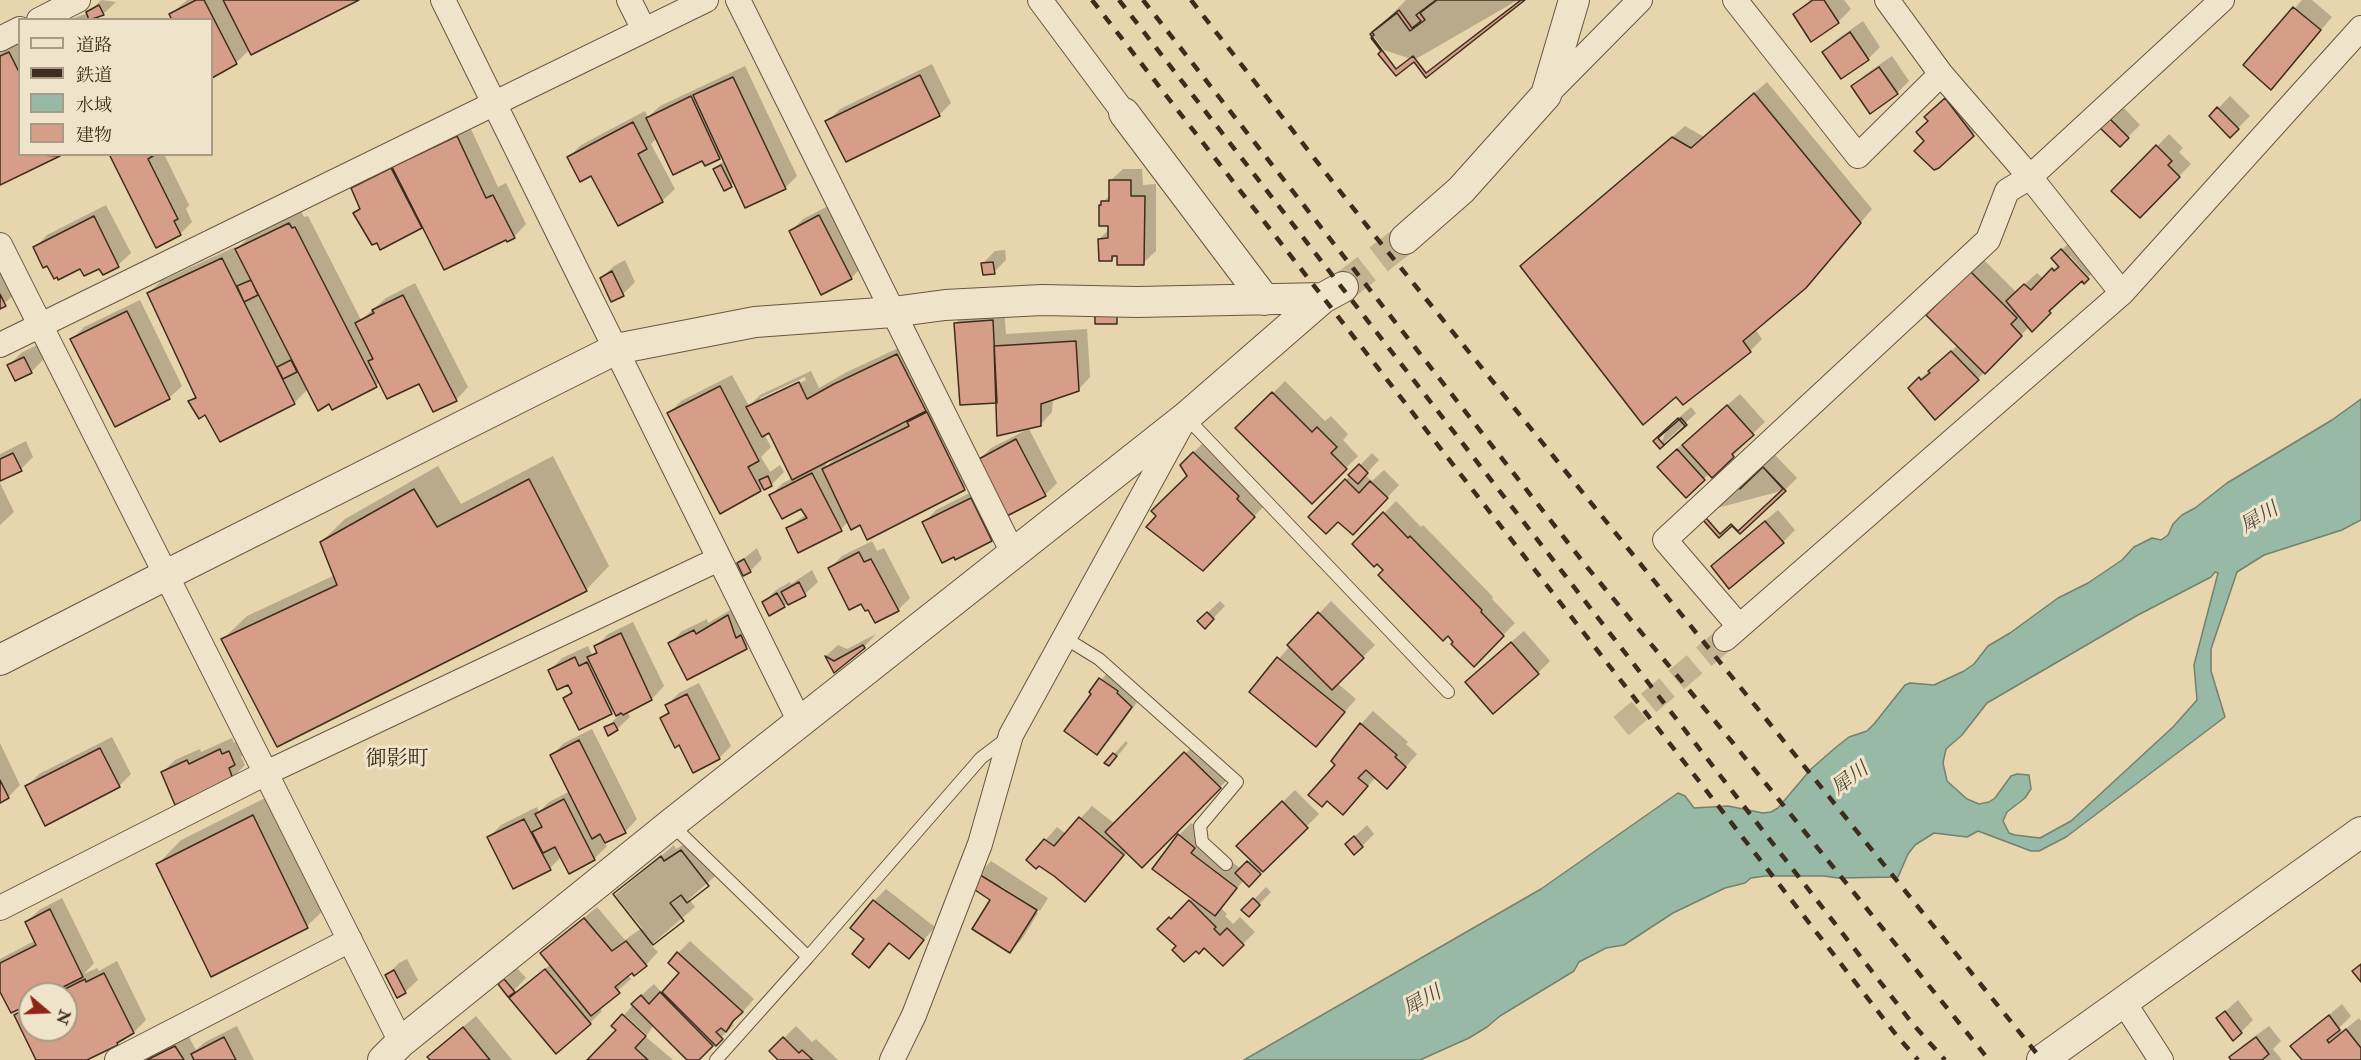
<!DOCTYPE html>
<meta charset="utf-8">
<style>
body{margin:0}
#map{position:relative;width:2361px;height:1060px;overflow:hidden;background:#e6d5ad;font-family:"IM FELL Double Pica","Noto Serif JP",serif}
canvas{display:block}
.legend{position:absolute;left:18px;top:18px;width:195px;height:138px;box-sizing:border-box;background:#efe4ca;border:2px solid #a89a85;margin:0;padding:8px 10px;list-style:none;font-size:18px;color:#3e2c1d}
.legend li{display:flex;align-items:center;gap:12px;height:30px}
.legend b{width:30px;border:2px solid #a89a85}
.north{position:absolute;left:18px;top:982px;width:60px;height:60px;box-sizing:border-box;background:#efe4ca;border:2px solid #a89a85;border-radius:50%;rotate:109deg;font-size:16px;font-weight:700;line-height:24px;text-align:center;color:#3e2c1d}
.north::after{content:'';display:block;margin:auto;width:21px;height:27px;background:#8f2418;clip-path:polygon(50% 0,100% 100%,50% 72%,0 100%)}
</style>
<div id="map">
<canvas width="2361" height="1060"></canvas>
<ul class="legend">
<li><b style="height:8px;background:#efe4ca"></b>道路</li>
<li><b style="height:8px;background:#3e2c1d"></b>鉄道</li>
<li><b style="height:16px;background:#97b9a5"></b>水域</li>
<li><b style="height:16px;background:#d69e89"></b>建物</li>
</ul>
<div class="north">N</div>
</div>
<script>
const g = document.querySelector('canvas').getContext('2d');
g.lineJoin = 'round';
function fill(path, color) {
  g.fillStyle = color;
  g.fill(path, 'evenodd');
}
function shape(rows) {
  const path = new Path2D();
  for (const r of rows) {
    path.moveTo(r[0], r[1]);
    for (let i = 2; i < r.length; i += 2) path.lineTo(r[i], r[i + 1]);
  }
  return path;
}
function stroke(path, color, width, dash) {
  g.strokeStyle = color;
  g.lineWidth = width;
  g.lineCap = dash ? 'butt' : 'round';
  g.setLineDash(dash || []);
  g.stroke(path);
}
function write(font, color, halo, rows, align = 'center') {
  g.font = font + ' "IM FELL Double Pica","Noto Serif JP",serif';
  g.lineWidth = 6;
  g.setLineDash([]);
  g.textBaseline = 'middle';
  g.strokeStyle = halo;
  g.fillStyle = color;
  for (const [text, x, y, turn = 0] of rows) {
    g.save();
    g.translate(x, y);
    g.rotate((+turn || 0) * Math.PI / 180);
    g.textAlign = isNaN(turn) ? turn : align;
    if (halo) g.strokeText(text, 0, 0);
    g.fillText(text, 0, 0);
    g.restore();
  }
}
const water = shape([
 [2361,399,2361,520,2342,530,2264,555,2237,572,2211,649,2211,671,2225,717,2066,837,2039,851,2031,851,1978,831,1967,837,1934,833,1915,845,1908,854,1898,877,1838,878,1824,876,1765,876,1751,878,1745,883,1725,888,1673,913,1624,945,1606,948,1579,962,1574,971,1500,1016,1487,1027,1469,1038,1420,1060,1244,1060,1541,889,1678,793,1685,796,1694,808,1728,806,1763,813,1771,812,1778,808,1811,769,1835,748,1849,737,1867,731,1874,724,1905,685,1910,683,1934,685,1964,671,1974,664,1988,646,2010,633,2058,598,2088,583,2122,560,2134,547,2152,538,2161,540,2168,535,2173,524,2182,515,2195,508,2227,483,2332,420,2361,399],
 [2215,572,2218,573,2194,665,2197,700,2173,727,2071,821,2040,838,2015,835,2009,833,2003,821,2007,812,2025,798,2031,789,2029,775,2017,774,2011,776,1995,798,1989,802,1979,804,1967,799,1947,781,1943,763,1946,749,1962,735,1987,703,2138,615,2211,577,2215,572]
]);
const shadow = shape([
 [101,0,116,2,103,14,91,20,69,20,88,13],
 [187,0,356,0,250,49,236,63,212,76,212,20,171,14],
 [1406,0,1518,0,1414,60,1384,50,1372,34],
 [1810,0,1844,0,1851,9,1839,21,1812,40,1794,14],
 [2302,0,2312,0,2332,17,2283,75,2245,65],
 [1863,21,1880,47,1868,59,1824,52,1836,40],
 [20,41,20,154,59,154,0,184,0,51],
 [1892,56,1909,81,1897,93,1853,86,1866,74],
 [932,64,951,103,939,115,827,122,840,109],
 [745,66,797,176,785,188,734,182,731,186,715,169,724,160,722,156,719,158,703,159,657,138,651,144,675,189,662,201,592,174,569,157,581,145,645,111,648,117,660,106],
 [1767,82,1872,209,1818,273,1755,329,1762,339,1750,351,1522,266,1685,126,1704,137],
 [1958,87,1985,122,1972,135,1926,141,1930,120,1939,105],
 [2230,96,2250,116,2230,136,2211,116],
 [2122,106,2140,125,2120,145,2101,127],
 [469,125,498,187,506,183,526,224,514,237,424,226,381,248,355,213,361,206,353,188,365,176],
 [2169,134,2183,148,2179,152,2191,164,2140,216,2114,191],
 [111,154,164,154,189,205,186,209,192,222,180,234],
 [1123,169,1142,169,1143,185,1156,184,1156,251,1143,263,1118,255,1111,260,1099,239,1110,229,1100,205,1111,194,1110,181],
 [832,204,863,266,851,278,791,231,803,219],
 [106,205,131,253,118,265,103,273,100,267,47,264,35,248,47,235],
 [301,211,304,217,308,216,361,320,386,298,415,283,468,387,456,400,419,382,380,381,376,386,330,402,308,389,294,403,220,440,206,413,190,401,196,395,148,294,161,281,235,247,236,250,249,237],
 [2074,238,2100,266,2084,281,2082,279,2061,298,2062,300,2032,330,2029,327,1978,379,1935,418,1910,388,1958,345,1928,315,1984,260,2016,292,2037,273,2044,279,2059,264,2053,258],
 [2070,256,2088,276,2086,278,2067,258],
 [1005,250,1006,260,994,272,983,263,995,251],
 [625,260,635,282,623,294,601,278,614,266],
 [0,268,17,292,0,307],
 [140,300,182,386,169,398,72,339,84,327],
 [1004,309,1006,334,1087,329,1090,377,1078,390,1053,399,1052,412,1040,425,1028,427,1057,483,1045,495,979,460,991,448,1028,429,997,402,956,323,968,311],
 [909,343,977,476,964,488,868,538,860,524,849,521,841,529,788,528,806,514,802,507,771,495,783,483,793,478,770,431,764,434,771,447,761,457,770,472,780,465,784,472,771,485,760,490,669,413,681,401,732,375,749,406,760,395,811,371,819,388,847,372],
 [805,377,806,380,760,402,760,398],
 [917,414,912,419,902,425,900,422],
 [839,454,827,466,824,461],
 [37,345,43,360,31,372,9,365,21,353],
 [1285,381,1325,421,1331,416,1348,434,1343,440,1358,456,1312,502,1238,428],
 [1740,394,1765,422,1744,442,1745,444,1733,456,1710,473,1686,496,1671,454],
 [1691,407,1696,413,1660,447,1667,428],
 [1206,440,1266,504,1203,569,1189,476,1182,464],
 [26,441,33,457,21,469,0,479,0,454],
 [1372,453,1379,460,1365,475,1372,481,1384,470,1399,485,1365,521,1310,517],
 [1775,455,1797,478,1785,490,1717,508],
 [553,456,609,566,586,590,223,639,247,616,335,575,321,542,345,519,438,466,461,504],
 [0,483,14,512,0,525],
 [983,486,1004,527,991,540,924,523,936,510],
 [1396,501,1421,527,1423,525,1493,597,1492,599,1515,623,1474,665,1455,642,1384,569,1354,544],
 [1778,510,1795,530,1783,542,1725,554],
 [872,541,877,551,884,548,910,598,898,610,869,608,830,568,842,556],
 [757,548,762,559,750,571,738,563],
 [812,570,818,582,805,594,784,606,764,602,776,590,790,582,791,584],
 [1220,601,1225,606,1205,627,1199,621],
 [1331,601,1375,645,1337,683,1356,699,1316,745,1251,691,1290,646,1289,645],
 [741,604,759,635,746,647,670,643,682,631,707,619,708,623],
 [633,622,664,686,652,699,627,711,630,717,617,729,606,728,618,716,615,710,611,713,565,698,572,691,568,683,550,670,562,658,588,646,592,655,597,650,596,647,608,634],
 [1524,631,1550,661,1538,673,1479,670],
 [876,634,864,647,835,671,826,656,838,645,847,649],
 [1113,666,1143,694,1109,741,1097,753,1093,694,1091,692],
 [699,683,731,746,719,758,680,743,661,719,669,711,667,705,679,693],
 [1373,711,1408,742,1406,744,1417,754,1399,775,1376,777,1355,800,1333,761,1361,724],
 [592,729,637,819,625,832,604,842,607,846,594,859,562,856,550,868,489,837,501,825,537,807,539,812,549,802,570,791,552,755,564,743],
 [112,737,131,774,119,786,27,786,39,774],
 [232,738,234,743,241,739,246,751,241,757,245,765,232,778,162,773,175,760,200,749,201,752],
 [1126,741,1128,743,1121,752,1108,764,1107,762],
 [1198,741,1232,775,1142,866,1127,852,1097,888,1028,860,1057,827,1066,834,1092,806,1115,824],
 [0,743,20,785,8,797,0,801],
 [1295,790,1319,814,1249,884,1244,880,1221,908,1227,914,1225,916,1233,924,1240,917,1255,932,1223,964,1204,946,1178,946,1160,929,1182,906,1184,907,1193,898,1179,835,1191,823,1206,835,1203,840,1241,869,1251,859,1238,846],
 [277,792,331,903,307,926,158,864,181,840],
 [1367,825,1374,834,1362,846,1347,844],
 [694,838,720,872,689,899,695,907,651,945,658,952,646,965,628,975,631,979,599,1007,602,1011,590,1023,511,998,551,964,542,953,597,907,625,940,642,928,615,895,674,845,676,849],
 [991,861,1048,898,1040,911,1001,886,1001,889,1038,913,1022,939,1010,951,992,900,979,874],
 [1266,887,1271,892,1249,915,1244,910],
 [886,889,935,927,909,957,890,943,869,966,866,939,874,901],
 [62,898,94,963,84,974,97,968,99,971,117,961,146,1020,134,1032,117,1043,84,1060,37,1060,16,1015,26,1005,0,988,0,959,36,940,27,922,39,910],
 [30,994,66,994,66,1030,30,1030],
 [690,941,754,999,732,1024,734,1025,697,1060,689,1060,654,1025,647,1035,627,1017,625,1019,673,1060,590,1060,618,1030,614,1026,645,992,654,984,662,993,681,973,678,953],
 [407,959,418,980,405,992,386,976,399,963],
 [517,968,526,978,514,990,500,985],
 [2238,1000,2253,1020,2241,1032,2218,1018],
 [2342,1004,2351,1016,2339,1028,2342,1032,2359,1018,2361,1021,2361,1060,2304,1060,2292,1046],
 [476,1016,512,1060,432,1060,429,1057,442,1044],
 [237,1026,254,1060,141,1060,188,1035,196,1050,205,1042],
 [796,1026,812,1042,816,1039,838,1060,780,1060,771,1051],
 [2269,1026,2281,1041,2273,1049,2282,1060,2233,1060,2231,1058,2243,1045]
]);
const building = shape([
 [196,0,204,0,237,64,212,78,212,20,172,20,169,14,196,0],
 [223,0,359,0,251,55,223,0],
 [1436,0,1525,0,1426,78,1414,62,1396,76,1378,54,1381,51,1371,38,1374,35,1372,32,1399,10,1412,28,1421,21,1416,15,1436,0],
 [1437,0,1521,0,1426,73,1413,56,1396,69,1370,34,1397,13,1410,31,1425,20,1420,13,1437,0],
 [1813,0,1824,0,1839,23,1811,42,1793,14,1813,0],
 [99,5,104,15,89,20,86,12,99,5],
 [2293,7,2321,30,2271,90,2243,65,2293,7],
 [1850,32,1869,60,1841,79,1822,52,1850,32],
 [9,52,20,74,20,154,60,156,0,185,0,56,9,52],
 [1879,67,1898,94,1870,114,1851,86,1879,67],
 [920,75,940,116,846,162,825,121,920,75],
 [733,77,786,189,745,208,693,95,733,77],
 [1754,93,1861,223,1806,288,1743,341,1751,352,1683,405,1676,397,1643,425,1520,266,1672,137,1691,148,1754,93],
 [691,96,720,159,705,166,702,161,673,175,646,118,691,96],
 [1945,98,1974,136,1939,168,1934,170,1914,151,1924,141,1916,132,1928,121,1924,117,1945,98],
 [2217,107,2239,129,2230,138,2209,116,2217,107],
 [2108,117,2129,138,2120,147,2099,127,2108,117],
 [633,122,647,149,638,154,663,202,618,226,591,176,580,182,567,157,633,122],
 [457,136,486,198,493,195,515,238,507,242,506,240,444,270,392,167,457,136],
 [2156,145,2172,161,2168,165,2180,177,2140,218,2111,191,2156,145],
 [109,154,156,154,148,159,178,219,174,221,181,235,156,248,109,154],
 [721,165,732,187,724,191,713,169,721,165],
 [391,168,422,228,380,250,377,243,372,245,353,213,360,209,351,188,391,168],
 [1109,180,1131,180,1131,196,1145,196,1144,265,1117,265,1117,256,1112,256,1112,261,1099,261,1098,239,1108,238,1108,226,1099,226,1099,205,1101,205,1101,201,1109,201,1109,180],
 [819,215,852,279,821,295,789,231,819,215],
 [94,216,119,267,103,275,99,269,84,276,80,269,58,280,57,277,54,279,47,266,43,268,33,247,94,216],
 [289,223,292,228,295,227,377,387,332,410,329,404,318,411,235,249,289,223],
 [2061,249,2089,279,2084,284,2082,281,2049,311,2051,313,2032,332,2006,301,2024,284,2031,290,2052,268,2054,271,2059,267,2051,258,2061,249],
 [222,258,295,404,220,442,205,415,199,419,188,401,196,398,147,293,222,258],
 [993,262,995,274,983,275,981,263,993,262],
 [612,271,624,296,611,302,600,278,612,271],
 [1970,271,2017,318,2011,324,2022,336,1985,374,1926,315,1970,271],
 [251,280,258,295,244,302,237,286,251,280],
 [0,294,6,306,0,309,0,294],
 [403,295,457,401,433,412,419,384,387,399,368,361,373,359,355,323,374,313,372,310,403,295],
 [127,311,170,399,115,427,70,339,127,311],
 [1095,315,1117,315,1117,324,1095,324,1095,315],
 [993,320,997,403,960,405,954,323,993,320],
 [1076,341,1079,391,1041,404,1041,426,997,436,994,346,1076,341],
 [1951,351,1979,380,1935,420,1908,388,1919,377,1921,380,1930,373,1928,371,1951,351],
 [897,354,926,411,792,480,769,433,762,437,746,407,799,382,807,399,834,384,897,354],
 [24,357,32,373,15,381,7,365,24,357],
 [291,360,297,372,283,379,277,367,291,360],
 [720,386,759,461,748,467,761,491,720,514,667,413,720,386],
 [1272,392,1312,432,1317,427,1337,447,1331,453,1347,469,1312,504,1235,428,1272,392],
 [1727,405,1754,435,1732,454,1734,457,1712,478,1682,445,1727,405],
 [927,412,965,490,867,540,860,525,851,530,822,469,909,426,907,422,927,412],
 [1678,418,1685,426,1660,449,1653,441,1678,418],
 [1681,418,1687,425,1664,445,1658,438,1681,418],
 [1016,439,1046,496,1005,517,977,460,1016,439],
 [1677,449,1705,480,1686,498,1657,467,1677,449],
 [1193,452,1239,496,1237,499,1255,517,1203,571,1146,527,1156,516,1151,511,1187,476,1180,465,1193,452],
 [13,453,22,471,0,481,0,459,13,453],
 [1359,464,1368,473,1358,484,1348,475,1359,464],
 [1762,466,1783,489,1738,531,1731,524,1720,534,1706,518,1762,466],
 [1763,467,1786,491,1740,534,1732,526,1719,538,1703,520,1739,487,1740,489,1763,467],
 [812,473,842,531,798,553,786,528,807,518,801,509,782,519,769,495,812,473],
 [768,476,772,486,764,490,759,480,768,476],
 [529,479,587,591,277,747,221,639,337,585,320,542,414,489,437,527,529,479],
 [1345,479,1359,493,1370,481,1388,498,1353,535,1338,522,1326,534,1308,517,1345,479],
 [971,498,992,541,955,560,954,557,942,563,922,522,971,498],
 [1383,512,1408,538,1410,536,1482,610,1481,612,1504,636,1474,667,1451,644,1453,642,1448,636,1443,641,1378,575,1383,570,1377,564,1374,567,1352,544,1383,512],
 [1765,521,1784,543,1729,589,1711,566,1765,521],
 [859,552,864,562,871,559,899,611,875,623,868,610,865,611,861,604,849,610,828,568,859,552],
 [744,559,751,572,743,576,737,563,744,559],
 [799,582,806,596,788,605,781,592,799,582],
 [777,593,785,607,769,616,762,602,777,593],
 [1207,612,1214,619,1205,629,1197,621,1207,612],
 [1318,612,1364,658,1332,690,1287,645,1318,612],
 [728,615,736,638,741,635,747,649,687,680,668,643,694,630,696,634,728,615],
 [621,633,652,700,623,715,621,713,616,716,587,657,597,653,594,646,621,633],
 [1511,642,1539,674,1493,714,1465,682,1511,642],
 [863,645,865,648,834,673,825,656,834,661,863,645],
 [575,657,579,666,587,662,612,714,579,730,563,698,572,693,568,685,557,690,548,670,575,657],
 [1277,657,1345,712,1316,747,1249,692,1277,657],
 [1099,678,1118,691,1117,693,1132,707,1097,755,1064,731,1091,694,1089,692,1099,678],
 [687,694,720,759,693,773,679,745,675,748,660,718,669,713,665,705,687,694],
 [614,723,618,730,608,736,604,727,614,723],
 [1360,723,1397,755,1395,757,1406,767,1387,789,1366,770,1358,778,1368,786,1343,815,1327,801,1322,807,1308,795,1335,765,1331,761,1360,723],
 [579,740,626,833,605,843,600,834,592,839,550,755,579,740],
 [100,748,120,787,45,826,25,786,100,748],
 [220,749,222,754,229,751,235,765,229,768,233,779,175,805,161,772,187,760,189,764,220,749],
 [1184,752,1221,788,1142,868,1105,832,1184,752],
 [1113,753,1117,756,1109,766,1104,763,1113,753],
 [0,780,9,798,0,803,0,780],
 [564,799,595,860,569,874,555,847,543,853,532,832,542,827,535,814,564,799],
 [1282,801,1308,828,1263,872,1236,846,1282,801],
 [253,815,308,928,211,977,156,864,253,815],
 [1079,817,1124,855,1085,902,1054,876,1039,866,1036,869,1026,860,1044,839,1054,846,1079,817],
 [524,819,551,870,513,889,487,837,524,819],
 [1178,834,1195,848,1191,853,1237,888,1215,916,1152,869,1178,834],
 [1354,836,1363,847,1354,855,1345,844,1354,836],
 [681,850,709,886,687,903,681,895,670,903,684,921,653,945,613,894,661,856,664,861,681,850],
 [681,850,709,886,687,903,681,895,670,903,684,921,653,945,613,894,661,856,664,861,681,850],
 [1247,861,1261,874,1249,887,1235,873,1247,861],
 [977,873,1037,910,1010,953,972,929,990,900,972,888,977,873],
 [1253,898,1260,905,1249,917,1241,910,1253,898],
 [873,900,924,940,909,959,889,943,869,968,852,954,864,939,850,928,873,900],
 [1189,900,1216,927,1214,929,1220,935,1227,928,1244,945,1223,966,1204,948,1199,954,1196,951,1184,962,1172,950,1176,946,1157,929,1169,917,1171,919,1189,900],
 [50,909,83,977,49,994,30,994,30,1004,11,1013,0,992,0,963,36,945,25,922,50,909],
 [584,918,612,951,626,941,647,966,634,976,632,973,615,987,620,993,591,1016,540,953,584,918],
 [677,952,743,1012,733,1021,726,1032,721,1028,716,1032,723,1039,716,1046,662,992,679,973,668,963,677,952],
 [2361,964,2361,982,2352,971,2361,964],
 [545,969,591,1024,556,1054,509,998,545,969],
 [394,970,406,993,397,998,385,975,394,970],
 [104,973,134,1033,117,1043,118,1045,87,1060,36,1060,14,1015,30,1007,30,1030,66,1030,66,994,55,994,85,979,86,982,104,973],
 [504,979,515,992,508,997,498,984,504,979],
 [660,992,713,1046,699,1060,687,1060,631,1004,641,995,649,1004,660,992],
 [2225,1011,2242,1033,2233,1041,2216,1018,2225,1011],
 [622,1014,646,1036,635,1048,648,1060,587,1060,616,1030,611,1026,622,1014],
 [2329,1015,2340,1030,2327,1040,2329,1043,2346,1029,2361,1048,2361,1060,2302,1060,2290,1046,2329,1015],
 [463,1027,490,1060,430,1060,427,1057,463,1027],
 [224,1037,236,1060,194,1060,191,1054,224,1037],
 [783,1037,799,1053,802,1050,813,1060,778,1060,769,1051,783,1037],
 [2256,1037,2269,1054,2262,1060,2231,1060,2229,1057,2256,1037],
 [175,1046,184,1060,147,1060,175,1046]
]);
const minorTunnel = shape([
 [1621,726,1725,639]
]);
const tertiaryTunnel = shape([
 [1343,287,1405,239]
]);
const service = shape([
 [1186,417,1448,692],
 [1065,638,1099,659,1237,782,1200,826,1202,842,1226,864],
 [672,825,808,957,716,1060],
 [808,957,981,758,1006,739]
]);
const minor = shape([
 [443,0,800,722],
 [629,0,644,30],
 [738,0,1013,553],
 [1040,0,1124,113],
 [1735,0,1858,156,1941,74],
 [1887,0,1941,74,2030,177,2122,293],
 [39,20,78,0],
 [0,39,20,29],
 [1546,95,1640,0],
 [0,245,401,1042],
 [0,345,706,0],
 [1739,626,1665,540,1988,240,2007,191,2030,177,2222,0],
 [1725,639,2122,293,2361,28],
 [0,908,266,773,719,559],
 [2123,1001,2161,1060],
 [117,1060,350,940],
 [892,1060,914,1015,980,844,1011,735,1183,422]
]);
const tertiary = shape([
 [1124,113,1265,300],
 [1405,239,1461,190,1546,95,1574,0],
 [0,660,166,575,616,349,755,322,893,312,945,305,1042,300,1137,302,1323,298],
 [383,1060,401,1042,671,824,1186,417,1323,298,1343,287],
 [2042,1060,2361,832]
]);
const rail = shape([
 [1092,0,1897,1036,1918,1060],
 [1119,0,1912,1023,1945,1060],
 [1143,0,1587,567,1733,743,1989,1060],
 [1191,0,1371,231,2042,1060]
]);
const waterNames = [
 ["犀川",2260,519,-31],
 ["犀川",1851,780,-37],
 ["犀川",1423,1002,-29]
];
const quarterNames = [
 ["御影町",397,760]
];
fill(water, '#97b9a5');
stroke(water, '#73816f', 1.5);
fill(shadow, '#0003');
fill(building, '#d69e89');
stroke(building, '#3e2c1d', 1.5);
stroke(minorTunnel, '#c4b390', 24, [24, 12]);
stroke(tertiaryTunnel, '#c4b390', 30, [30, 15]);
stroke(service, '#685641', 14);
stroke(minor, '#685641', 26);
stroke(tertiary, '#685641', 32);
stroke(service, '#efe4ca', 12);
stroke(minor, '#efe4ca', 24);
stroke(tertiary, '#efe4ca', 30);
stroke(rail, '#3e2c1d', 4.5, [10, 10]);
write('italic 20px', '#504838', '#efe4ca', waterNames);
write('21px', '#3e2c1d', '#efe4ca', quarterNames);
</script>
